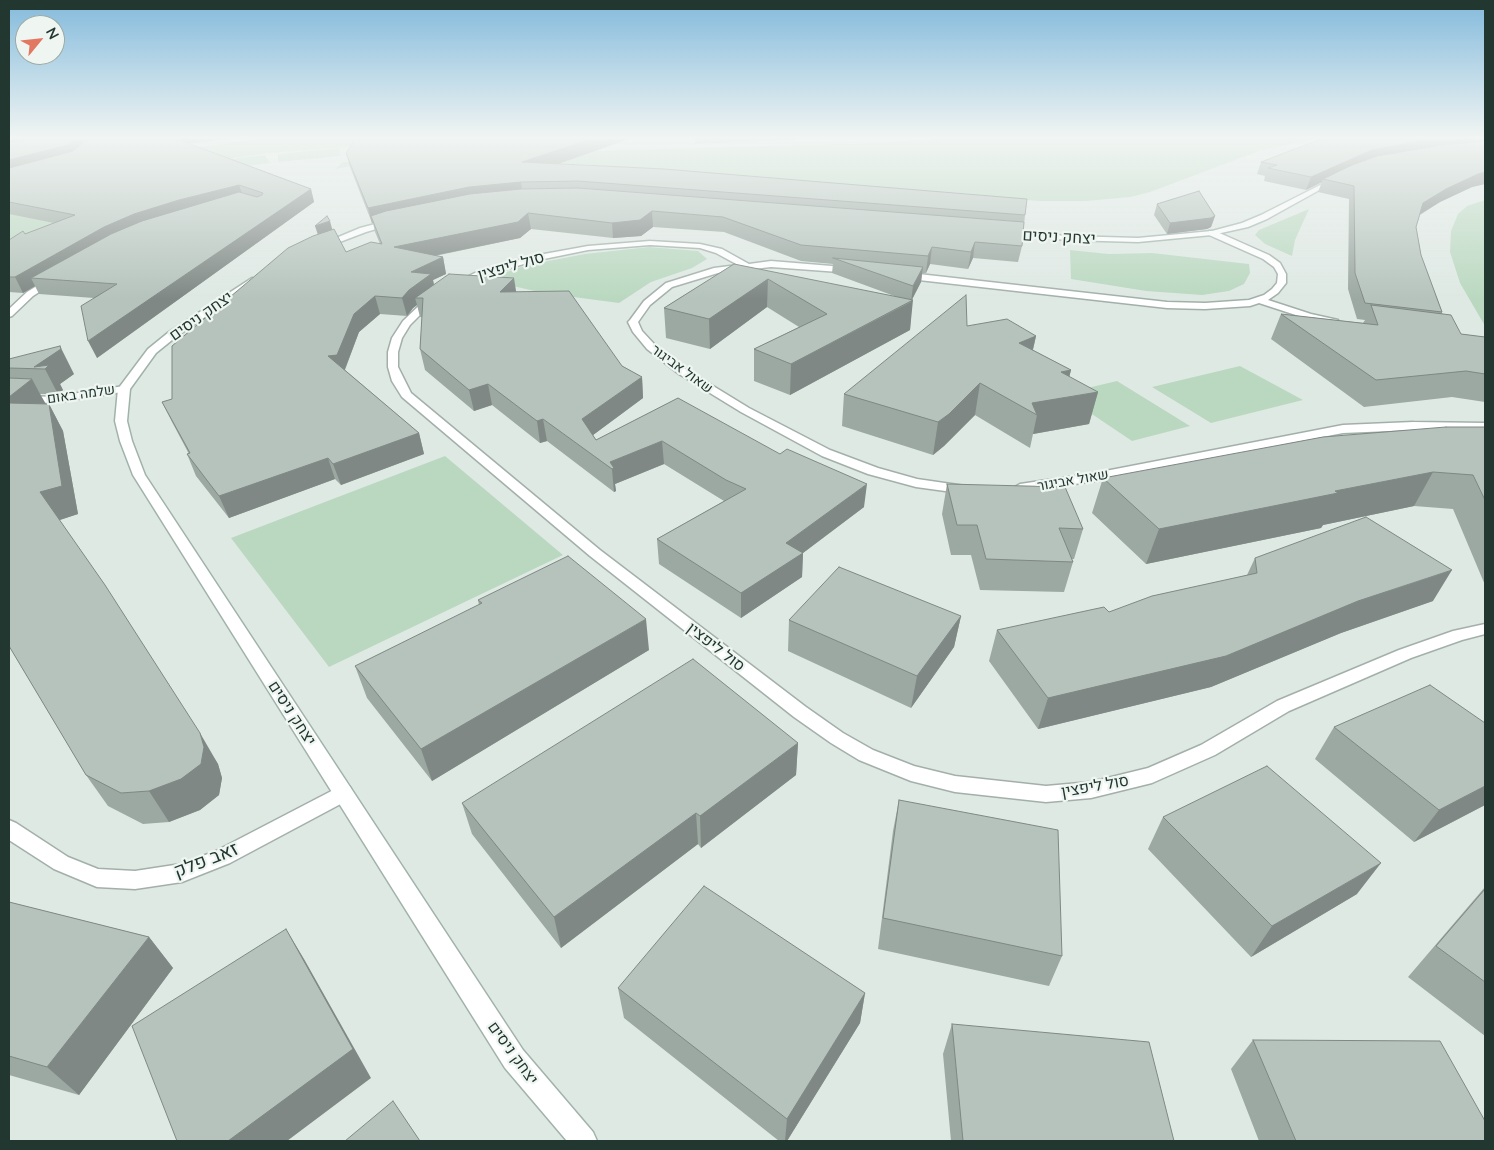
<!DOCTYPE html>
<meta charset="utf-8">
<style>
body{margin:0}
#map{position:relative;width:1494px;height:1150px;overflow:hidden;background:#dfe9e4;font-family:Lato,sans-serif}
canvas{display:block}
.frame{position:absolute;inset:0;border:10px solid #223730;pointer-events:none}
.north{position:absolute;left:15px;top:15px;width:50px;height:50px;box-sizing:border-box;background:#eff6f2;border:1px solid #9daaa4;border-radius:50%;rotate:62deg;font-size:14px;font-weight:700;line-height:20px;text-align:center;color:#223730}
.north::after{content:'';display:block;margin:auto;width:18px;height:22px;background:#e37862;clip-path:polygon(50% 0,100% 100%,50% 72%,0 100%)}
</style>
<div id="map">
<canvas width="1494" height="1150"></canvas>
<div class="frame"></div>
<div class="north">N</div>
</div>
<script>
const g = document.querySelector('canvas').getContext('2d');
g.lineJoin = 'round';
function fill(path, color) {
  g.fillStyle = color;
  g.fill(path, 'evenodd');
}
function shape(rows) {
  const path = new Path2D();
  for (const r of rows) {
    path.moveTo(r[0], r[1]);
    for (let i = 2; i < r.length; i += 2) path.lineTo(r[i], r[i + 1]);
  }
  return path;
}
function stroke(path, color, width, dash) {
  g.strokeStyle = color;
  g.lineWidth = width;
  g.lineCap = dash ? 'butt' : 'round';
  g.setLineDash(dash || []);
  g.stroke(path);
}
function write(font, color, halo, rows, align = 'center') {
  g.font = font + ' Lato,Heebo,sans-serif';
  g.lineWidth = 4.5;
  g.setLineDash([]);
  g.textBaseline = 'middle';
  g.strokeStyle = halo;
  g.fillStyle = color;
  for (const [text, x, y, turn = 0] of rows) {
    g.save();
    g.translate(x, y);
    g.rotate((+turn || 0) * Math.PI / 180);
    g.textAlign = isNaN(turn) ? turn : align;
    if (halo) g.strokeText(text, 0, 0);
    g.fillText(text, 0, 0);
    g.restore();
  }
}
const green = shape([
 [263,138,368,138,356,146,270,153,202,162,265,155,270,163,193,173,190,176,9,243,9,205,157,155,199,147],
 [948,138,1322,138,1262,150,1150,192,1130,197,1086,201,1040,201,580,164,487,162,351,166,335,169,343,162,557,152,872,143],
 [339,148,341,156,278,162,278,154],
 [1485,200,1485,326,1460,283,1450,252,1451,231,1458,214,1467,206],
 [1309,209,1295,240,1292,256,1265,244,1255,235,1259,230],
 [649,247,698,251,707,259,692,268,651,282,619,303,543,293,487,280,517,268,548,261,585,254],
 [1070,250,1109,254,1152,253,1249,264,1250,273,1244,284,1229,291,1202,295,1146,291,1071,279],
 [1240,366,1303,400,1211,423,1152,387],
 [1117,381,1190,426,1132,441,1062,394],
 [445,456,563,555,329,667,231,538]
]);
const street = shape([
 [1209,231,1215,231,1269,255,1280,263,1286,274,1286,283,1278,293,1268,300,1311,314,1338,320,1338,324,1305,318,1259,303,1250,306,1205,309,1167,308,901,278,897,275,901,272,1167,302,1205,303,1249,300,1264,295,1272,289,1277,283,1278,274,1274,267,1263,259,1209,235,1209,231],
 [650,241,700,244,722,249,749,264,771,261,856,268,856,272,853,273,771,267,718,273,672,287,650,305,638,322,642,331,655,345,687,370,749,408,830,450,878,468,917,479,972,487,974,490,972,493,967,494,916,487,868,474,822,456,741,412,679,374,647,349,633,332,628,322,630,320,644,301,666,283,714,268,738,265,716,253,700,248,650,245,588,250,534,261,483,276,457,287,452,284,477,272,533,256,588,246,650,241],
 [53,276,56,277,56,281,33,296,12,316,9,317,9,309,27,292,53,276],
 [433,294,438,297,410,325,402,338,398,352,398,367,411,393,600,550,806,707,843,733,873,750,914,766,955,776,1046,786,1091,782,1148,768,1201,745,1277,701,1399,650,1453,631,1485,624,1485,634,1462,640,1411,658,1289,711,1215,755,1152,783,1091,798,1046,802,955,792,911,781,859,760,831,743,794,717,590,556,402,397,392,381,388,367,388,352,392,338,403,321,430,295,433,294],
 [124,386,128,387,130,389,128,391,52,403,9,401,9,395,52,397,124,386],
 [1413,422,1485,423,1485,431,1413,430,1343,433,1095,481,1020,492,1013,488,1020,484,1095,473,1343,425,1413,422],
 [343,785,350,787,353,793,350,799,230,863,182,882,135,889,97,887,54,869,9,840,9,820,16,823,68,857,98,869,135,871,181,864,216,851,343,785]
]);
const secondary = shape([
 [76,138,91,138,62,144,59,142,76,138],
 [1336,177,1341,178,1267,219,1248,227,1212,235,1138,242,1068,240,1004,235,1000,233,1004,231,1068,236,1138,238,1212,231,1242,223,1261,215,1336,177],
 [394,219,398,221,397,223,366,232,324,248,317,246,360,228,394,219],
 [252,278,255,279,255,283,177,336,156,353,130,389,127,421,132,441,145,475,523,1050,593,1132,597,1141,567,1141,505,1068,133,475,120,441,115,421,118,389,148,349,169,332,252,278]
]);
const wall = shape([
 [9,138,82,138,84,142,89,138,238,138,188,143,311,189,314,202,97,358,94,298,39,294,35,286,23,293,9,292,9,240,25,234,54,223,9,214],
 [695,138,833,138,695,144],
 [1485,138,1485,184,1472,187,1440,202,1420,215,1416,227,1421,255,1442,312,1442,313,1461,334,1485,337,1485,402,1452,397,1364,407,1271,339,1281,314,1363,323,1365,320,1357,319,1348,289,1349,199,1318,192,1322,182,1306,190,1264,181,1265,176,1257,174,1261,162],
 [346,153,557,164,1025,215,1022,246,1018,262,973,258,968,269,930,264,926,273,922,273,921,282,912,300,910,330,790,395,754,381,754,349,799,327,767,307,710,349,666,338,664,308,734,264,897,297,832,273,833,264,801,261,724,232,653,227,641,236,613,238,531,229,520,238,435,256,443,257,446,274,433,280,434,284,516,292,622,366,642,377,643,398,593,435,596,440,678,398,864,507,803,553,802,577,741,618,659,564,657,539,724,501,664,464,615,484,616,491,614,492,547,441,540,443,492,405,474,411,425,370,420,349,422,317,420,317,417,305,413,308,407,316,380,314,359,332,345,370,419,433,424,454,341,485,335,479,229,518,196,476,187,454,189,454,172,422,162,402,172,399,332,229,346,252,380,244,375,232,373,223,372,223,350,167],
 [1157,204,1215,216,1211,227,1207,229,1167,234,1154,215],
 [967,326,1036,336,1033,350,1071,370,1069,377,1098,392,1089,424,1033,434,1030,448,975,415,944,446,933,455,842,426,844,394],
 [9,359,74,374,60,384,63,390,58,394,40,394,46,404,49,404,63,431,78,514,59,520,218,764,222,778,219,795,200,810,169,822,143,824,108,806,86,775,9,646],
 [1485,427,1485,585,1453,509,1414,506,1323,525,1321,528,1146,564,1092,513,1103,478],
 [947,484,1083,529,1074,559,1072,559,1073,562,1064,592,980,590,971,555,951,555,942,514],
 [1255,558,1433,601,1341,633,1211,687,1038,729,989,661,997,630,1109,612,1247,575],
 [478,600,649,650,432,781,367,698,355,666,479,605],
 [961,616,954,647,911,708,788,651,789,620],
 [1334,727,1485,805,1414,842,1315,759],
 [798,743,796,775,701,848,698,844,561,948,472,834,462,803],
 [899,800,1062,956,1049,986,878,949,893,831],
 [1163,817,1357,894,1251,957,1148,849],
 [1485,887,1485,1036,1408,977],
 [9,902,149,937,173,968,79,1095,9,1075],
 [618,988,865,993,860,1023,787,1141,779,1141,624,1018],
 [952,1024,1174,1141,951,1141,943,1054],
 [1253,1040,1485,1141,1259,1141,1231,1069]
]);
const shadedWall = shape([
 [9,138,65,138,9,147],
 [76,138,82,138,85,146,73,157,9,174,9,160],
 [165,138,238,138,167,146],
 [594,138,632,138,524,176,522,162],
 [1436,138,1485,138,1485,146,1323,179,1322,182,1306,190,1311,177,1372,150],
 [1485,172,1485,184,1472,187,1440,202,1417,216,1423,203,1446,189,1478,174],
 [521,182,523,196,371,216,373,223,372,223,368,208,469,187],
 [239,185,244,198,31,278,35,286,23,293,15,277,104,227,134,214,179,200],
 [311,189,314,202,97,358,88,341],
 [652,211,653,227,641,236,613,238,612,223],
 [528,213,531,229,520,238,398,263,394,247],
 [1215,216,1211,227,1207,229,1167,234,1170,223],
 [330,221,334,236,320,241,315,226],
 [975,242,973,258,968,269,971,252],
 [932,247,930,264,926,273,928,256],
 [443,257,446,274,433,280,435,291,423,298,415,298,417,305,413,308,407,316,402,298,411,272],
 [923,267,921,282,911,301,913,300,910,330,790,395,791,364,911,302,913,286],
 [514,278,517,297,500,292],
 [768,279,767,307,710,349,709,319],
 [375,296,380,314,359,332,343,374,328,356,354,314],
 [1036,336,1029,366,1019,343],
 [60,346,74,374,60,384,63,390,58,394,45,369,34,367],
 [1071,370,1064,398,1098,392,1089,424,1033,434,1037,415,1032,403,1061,372],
 [642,377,643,398,585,441,582,419],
 [32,379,46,405,9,415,9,397],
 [980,383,975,415,944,446,933,455,938,422],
 [488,384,492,405,474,411,469,390],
 [49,404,63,431,78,514,57,521,40,492],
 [543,419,547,441,540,443,537,421],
 [419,433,424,454,341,485,333,464],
 [662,441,664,464,615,484,616,491,614,492,612,469,610,462],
 [328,458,335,479,229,518,219,496],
 [1433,472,1414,506,1323,525,1321,528,1146,564,1159,529,1335,491],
 [867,484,864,507,803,553,802,577,741,618,741,593,786,543],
 [1452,570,1433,601,1341,633,1211,687,1038,729,1048,698,1358,601],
 [961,616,954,647,911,708,917,676],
 [646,619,649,650,432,781,421,749],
 [200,733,218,764,222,778,219,795,200,810,169,822,149,791],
 [798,743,796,775,701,848,700,816],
 [1485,786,1485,805,1414,842,1439,810],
 [696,813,698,844,561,948,554,917],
 [1381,863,1357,894,1251,957,1272,926],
 [286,929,304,959,371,1078,287,1141,228,1141],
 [149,937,173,968,79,1095,47,1067],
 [865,993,860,1023,787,1141,785,1141,787,1119]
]);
const building = shape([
 [32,138,76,138,68,145,9,160,9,142,32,138],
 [89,138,174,138,311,189,88,341,81,306,117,284,31,278,111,234,142,221,239,192,257,197,262,195,263,193,239,185,179,200,134,214,104,227,15,277,9,277,9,240,23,231,25,234,75,215,9,202,9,168,73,151,89,138],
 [356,138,594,138,522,162,664,169,1027,199,1025,215,578,181,521,182,469,187,368,208,346,153,356,138],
 [1329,138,1436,138,1372,150,1311,177,1268,168,1277,165,1261,162,1318,140,1329,138],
 [1485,141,1485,172,1478,174,1446,189,1423,203,1416,227,1421,255,1442,312,1365,303,1355,273,1354,186,1323,179,1352,165,1377,156,1441,145,1485,141],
 [578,188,1024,222,1022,246,975,242,971,252,932,247,928,256,801,245,723,217,652,211,640,220,612,223,528,213,518,222,394,247,443,257,411,272,431,274,409,290,402,298,375,296,354,314,337,355,328,356,419,433,333,464,328,458,219,496,187,454,190,453,162,402,172,399,172,346,288,248,313,236,334,229,346,252,371,242,382,244,371,216,386,211,470,194,521,189,578,188],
 [1199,191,1215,216,1211,218,1170,223,1157,204,1199,191],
 [327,216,330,221,315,226,327,216],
 [833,258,923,267,913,286,833,258],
 [734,264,913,300,791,364,754,349,827,314,768,279,709,319,664,308,734,264],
 [449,274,514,278,500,292,569,291,622,366,642,377,582,419,596,440,678,398,780,454,787,449,867,484,786,543,803,553,741,593,657,539,746,489,726,480,662,441,610,462,614,468,612,469,543,419,537,421,488,384,469,390,420,349,423,298,415,298,449,274],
 [966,295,967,326,1007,319,1036,336,1019,343,1071,370,1061,372,1098,392,1032,403,1037,415,980,383,949,414,938,422,844,394,966,295],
 [1371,305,1451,315,1461,334,1485,337,1485,374,1466,371,1376,380,1281,314,1378,325,1371,305],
 [60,346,61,349,34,367,49,365,45,369,9,368,9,359,60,346],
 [9,378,32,379,9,397,9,378],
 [9,403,49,404,62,486,40,492,105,585,200,733,204,747,201,764,181,779,149,791,121,793,86,775,9,646,9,403],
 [1446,427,1485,427,1485,500,1473,475,1433,472,1335,491,1338,493,1159,529,1103,478,1323,437,1446,427],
 [947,484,1065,487,1083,529,1059,528,1073,562,986,559,977,525,957,525,947,484],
 [1366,517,1452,570,1358,601,1226,656,1048,698,997,630,1104,607,1109,612,1152,596,1257,573,1255,558,1366,517],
 [568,556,646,619,421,749,355,666,482,603,478,600,568,556],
 [839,567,961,616,917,676,789,620,839,567],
 [693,659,798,743,700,816,696,813,554,917,462,803,693,659],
 [1430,685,1485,723,1485,786,1439,810,1334,727,1430,685],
 [1267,766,1381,863,1272,926,1163,817,1267,766],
 [899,800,1058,830,1062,956,883,918,899,800],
 [704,886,865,993,787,1119,618,988,704,886],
 [1485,889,1485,982,1436,946,1485,889],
 [9,902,149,937,47,1067,9,1056,9,902],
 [286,929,353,1049,228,1141,177,1141,132,1026,286,929],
 [952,1024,1149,1042,1174,1141,963,1141,952,1024],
 [1253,1040,1440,1041,1485,1121,1485,1141,1296,1141,1253,1040],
 [393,1101,420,1141,345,1141,393,1101]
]);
const farStreetnames = [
 ["שאול אביגור",682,369,36],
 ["שלמה באום",81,394,-8],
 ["שאול אביגור",1073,480,-10]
];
const streetNames = [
 ["יצחק ניסים",1059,237,3],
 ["סול ליפצין",511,266,-16],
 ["יצחק ניסים",201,316,-35],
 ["סול ליפצין",716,647,38],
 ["יצחק ניסים",292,713,57],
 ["סול ליפצין",1095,786,-10],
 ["יצחק ניסים",513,1053,54]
];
const nearStreetnames = [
 ["זאב פלק",206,860,-21]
];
fill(green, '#bad8c0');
stroke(street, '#a3b0aa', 3);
stroke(secondary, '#a0b3aa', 3);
fill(street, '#fff');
fill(secondary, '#fff');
fill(wall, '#9ca8a2');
fill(shadedWall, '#7f8884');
fill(building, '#b5c3bc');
stroke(building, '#7f8884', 1);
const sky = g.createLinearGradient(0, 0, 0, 299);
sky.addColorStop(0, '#83badc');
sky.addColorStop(0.46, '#f1f5f3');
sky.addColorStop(1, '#f1f5f300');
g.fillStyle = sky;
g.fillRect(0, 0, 1494, 299);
write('14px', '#223730', '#eff6f2', farStreetnames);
write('16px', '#223730', '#eff6f2', streetNames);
write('19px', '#223730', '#eff6f2', nearStreetnames);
</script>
